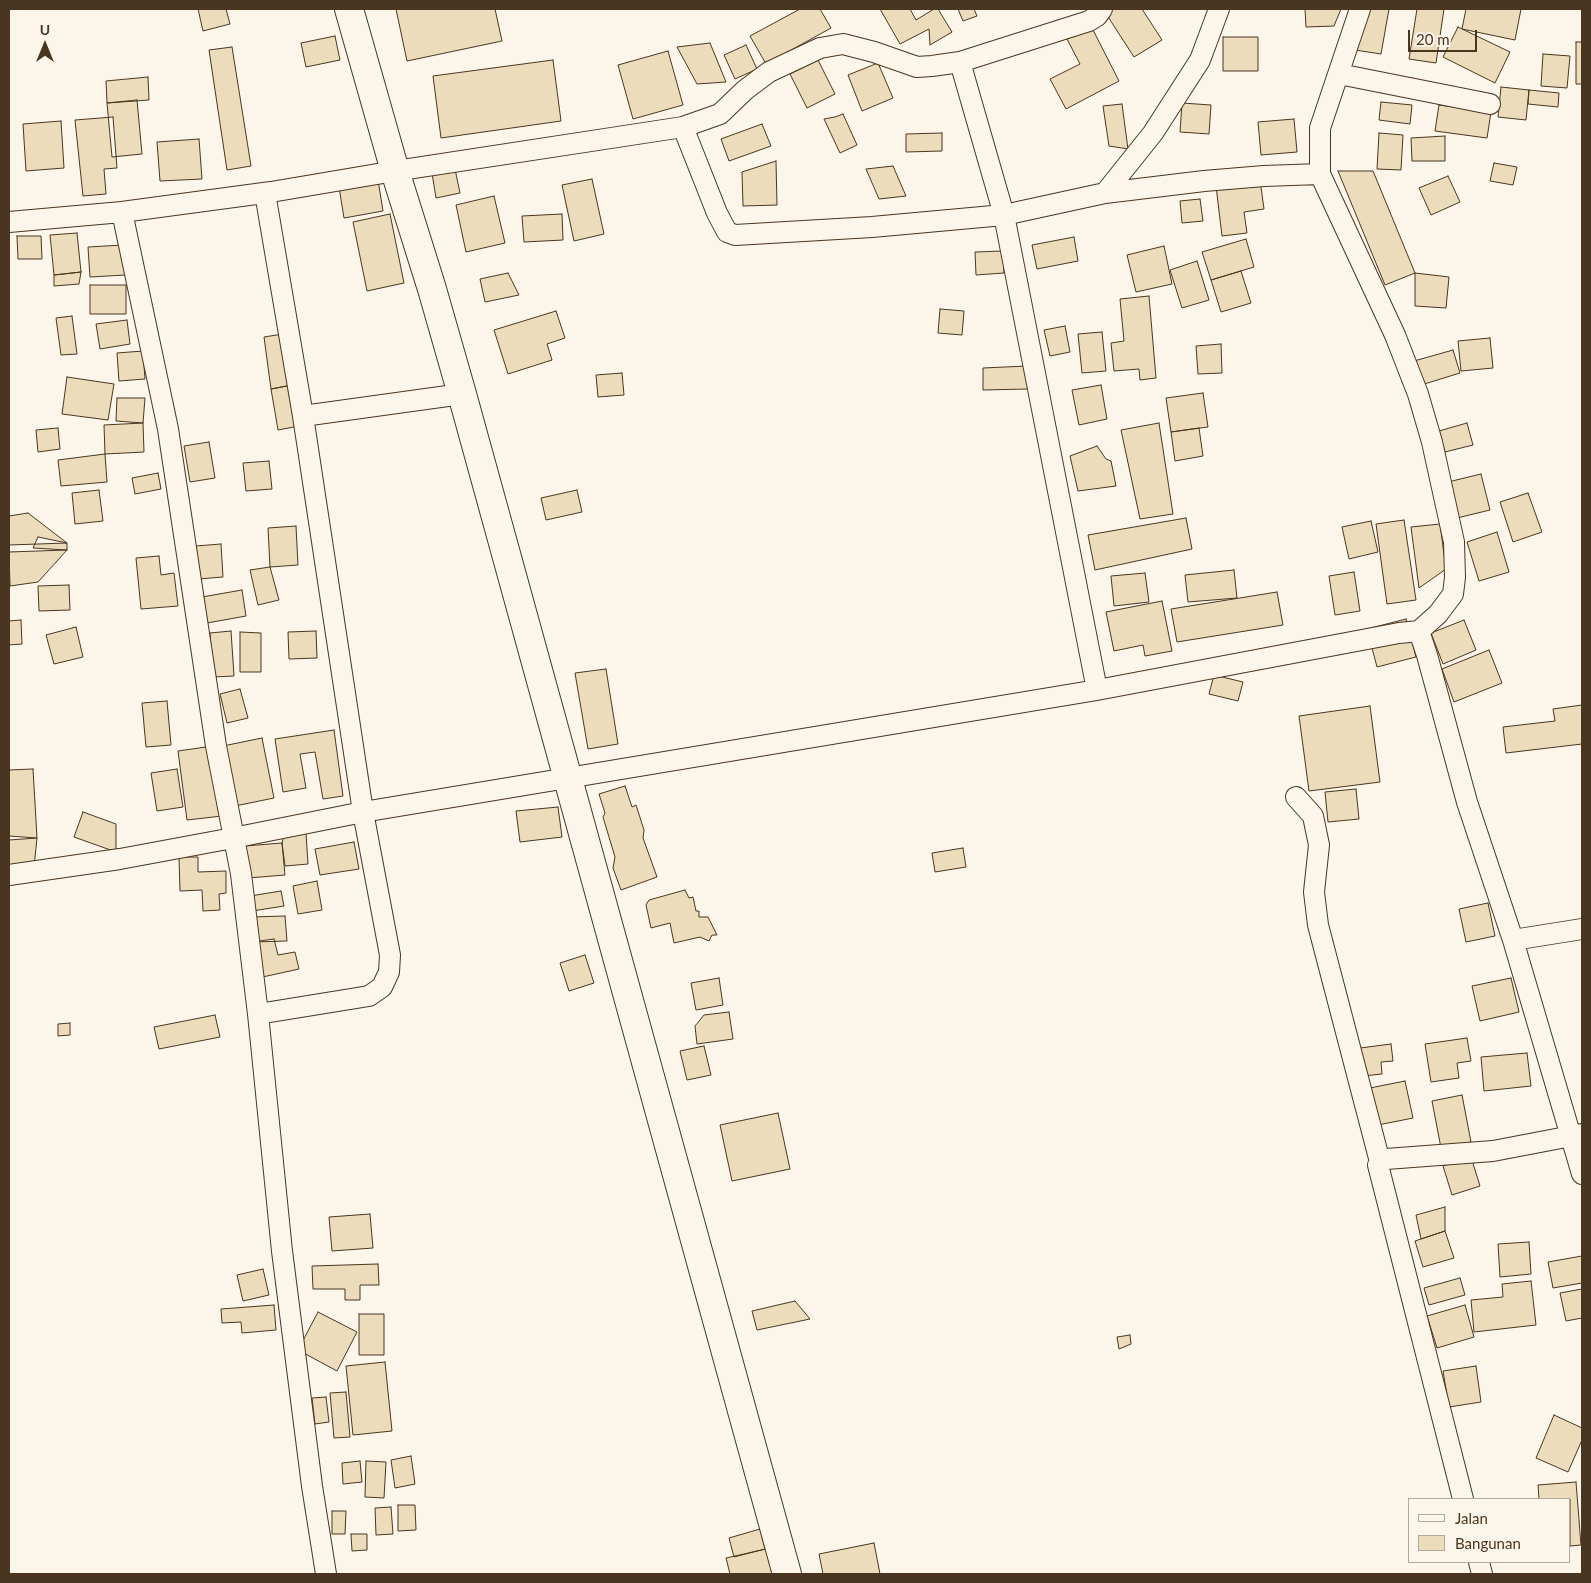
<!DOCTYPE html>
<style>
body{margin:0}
#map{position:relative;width:1591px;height:1583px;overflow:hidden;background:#fbf6e9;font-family:Lato,sans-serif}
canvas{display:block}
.frame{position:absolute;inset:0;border:10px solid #4a3520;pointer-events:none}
.legend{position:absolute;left:1408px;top:1498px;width:162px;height:65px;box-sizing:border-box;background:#fbf6e9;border:1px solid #b4a999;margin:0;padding:6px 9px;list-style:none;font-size:15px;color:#4a3520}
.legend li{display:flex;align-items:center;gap:10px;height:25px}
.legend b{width:25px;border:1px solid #b4a999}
.north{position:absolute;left:20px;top:20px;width:50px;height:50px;-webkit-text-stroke:4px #fbf6e9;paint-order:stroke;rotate:0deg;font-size:14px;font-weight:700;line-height:20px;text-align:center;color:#4a3520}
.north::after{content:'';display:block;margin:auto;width:18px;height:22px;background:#4a3520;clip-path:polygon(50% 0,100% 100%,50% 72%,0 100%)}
.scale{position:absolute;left:1408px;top:30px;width:69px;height:22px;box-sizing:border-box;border:2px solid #4a3520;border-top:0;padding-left:6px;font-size:15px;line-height:18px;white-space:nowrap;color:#4a3520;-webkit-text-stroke:4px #fbf6e9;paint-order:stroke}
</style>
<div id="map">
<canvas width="1591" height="1583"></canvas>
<div class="frame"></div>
<ul class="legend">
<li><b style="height:6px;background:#fbf6e9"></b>Jalan</li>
<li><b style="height:14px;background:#ecdcbc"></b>Bangunan</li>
</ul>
<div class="north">U</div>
<div class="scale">20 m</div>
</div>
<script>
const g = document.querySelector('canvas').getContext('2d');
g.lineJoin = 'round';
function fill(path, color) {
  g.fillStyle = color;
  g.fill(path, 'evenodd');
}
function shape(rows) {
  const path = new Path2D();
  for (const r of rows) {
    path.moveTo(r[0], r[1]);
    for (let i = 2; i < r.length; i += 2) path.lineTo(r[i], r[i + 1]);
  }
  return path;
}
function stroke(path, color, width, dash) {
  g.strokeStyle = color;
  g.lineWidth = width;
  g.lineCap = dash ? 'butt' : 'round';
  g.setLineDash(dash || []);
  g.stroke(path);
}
const building = shape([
 [198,9,226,9,230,24,203,31,198,9],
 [396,9,495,9,502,41,407,61,396,9],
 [800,9,820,9,831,28,766,64,750,36,800,9],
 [880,9,910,9,916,20,934,9,938,9,952,32,930,45,929,29,900,44,880,9],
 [958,9,974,9,977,16,963,21,958,9],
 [1103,9,1142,9,1162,40,1134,57,1103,9],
 [1305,9,1341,9,1334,26,1306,27,1305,9],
 [1363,9,1389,9,1381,54,1355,50,1363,9],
 [1417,9,1444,9,1436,63,1409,59,1417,9],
 [1466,9,1521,9,1515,40,1462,29,1466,9],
 [1091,26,1119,81,1066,109,1050,79,1080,64,1067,39,1091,26],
 [1458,27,1510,52,1495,83,1443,57,1458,27],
 [335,36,340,60,306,67,301,43,335,36],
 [1223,37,1258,37,1258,71,1223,71,1223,37],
 [1576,42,1582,42,1582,84,1576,84,1576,42],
 [710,43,726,82,697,84,677,47,710,43],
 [746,45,757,69,735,79,724,55,746,45],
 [232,47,251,166,227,170,209,50,232,47],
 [668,51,683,105,633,119,618,65,668,51],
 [1543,54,1570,56,1567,88,1541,86,1543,54],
 [553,60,561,121,441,138,433,76,553,60],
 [818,60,835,94,807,108,790,74,818,60],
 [878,63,893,98,862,111,848,75,878,63],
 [148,77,149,100,107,103,106,81,148,77],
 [1501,87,1529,90,1526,120,1498,117,1501,87],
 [1529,90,1559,93,1558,107,1528,104,1529,90],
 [137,100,142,154,112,157,107,103,137,100],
 [1381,102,1412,105,1410,124,1379,120,1381,102],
 [1182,103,1211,105,1209,134,1180,132,1182,103],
 [1122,104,1128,149,1109,146,1103,106,1122,104],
 [1439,105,1491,112,1487,138,1435,131,1439,105],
 [843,114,857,145,840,153,824,119,835,117,843,114],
 [113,117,117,168,104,169,106,194,83,196,75,120,113,117],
 [1294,119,1297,152,1261,155,1258,122,1294,119],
 [61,121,64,168,26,171,23,124,61,121],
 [762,124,771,146,729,161,721,139,762,124],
 [942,133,942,151,906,152,906,134,942,133],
 [1379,133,1403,135,1401,170,1377,169,1379,133],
 [1445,136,1445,161,1412,161,1411,138,1445,136],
 [199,139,202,179,160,181,157,142,199,139],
 [776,161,777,205,743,206,742,172,776,161],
 [1494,163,1517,167,1513,185,1490,181,1494,163],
 [893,166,906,196,879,199,866,169,893,166],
 [455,169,460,193,436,198,432,173,455,169],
 [1338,171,1373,171,1415,273,1385,285,1338,171],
 [1448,176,1460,202,1431,215,1419,188,1448,176],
 [592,179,604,234,574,241,562,185,592,179],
 [378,180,383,211,344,218,339,187,378,180],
 [1260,180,1264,209,1244,212,1247,233,1222,236,1216,186,1260,180],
 [494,196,505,243,466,252,456,205,494,196],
 [1200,199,1203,221,1182,223,1180,201,1200,199],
 [390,214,404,283,367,291,353,222,390,214],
 [562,214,563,240,524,242,522,216,562,214],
 [77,233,81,272,54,275,50,235,77,233],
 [17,236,41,236,42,259,18,259,17,236],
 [1074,237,1078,261,1037,269,1032,245,1074,237],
 [1246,239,1254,267,1211,280,1202,252,1246,239],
 [123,245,125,275,90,277,88,247,123,245],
 [1164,246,1172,284,1136,292,1127,255,1164,246],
 [1003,251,1004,273,976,275,975,252,1003,251],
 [1197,261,1209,300,1182,308,1170,270,1197,261],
 [1241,271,1251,303,1221,312,1211,280,1241,271],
 [81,272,79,284,54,286,54,275,81,272],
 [508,273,519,295,485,302,480,279,508,273],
 [1415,273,1449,277,1446,308,1415,306,1415,273],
 [90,285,126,285,126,314,90,314,90,285],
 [1149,296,1156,378,1140,380,1139,369,1114,371,1111,343,1124,341,1120,299,1149,296],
 [940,309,964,311,962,335,938,333,940,309],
 [556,311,565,338,547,344,552,360,508,374,494,330,556,311],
 [72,316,77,354,61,355,56,318,72,316],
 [127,320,130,344,100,349,96,324,127,320],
 [1065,326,1070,352,1050,356,1044,330,1065,326],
 [1102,332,1106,371,1082,373,1078,334,1102,332],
 [283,334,292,385,271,389,264,337,283,334],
 [1490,338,1493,368,1461,371,1458,341,1490,338],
 [1221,344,1222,373,1198,374,1196,346,1221,344],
 [1453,350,1460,373,1421,385,1414,361,1453,350],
 [143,351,145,379,119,381,117,353,143,351],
 [1027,366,1028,389,983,390,983,368,1027,366],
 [622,373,624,395,598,397,596,375,622,373],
 [67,377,114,384,108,420,62,414,67,377],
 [292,385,299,426,278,430,271,389,292,385],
 [1101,385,1107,419,1079,425,1072,390,1101,385],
 [1203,393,1208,427,1171,432,1166,398,1203,393],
 [117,398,145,398,143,423,116,421,117,398],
 [143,423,144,452,105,454,104,425,143,423],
 [1159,423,1173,514,1140,519,1121,430,1159,423],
 [1467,423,1473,445,1445,452,1439,431,1467,423],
 [58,428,60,449,38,452,36,430,58,428],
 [1199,428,1203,456,1175,461,1171,432,1199,428],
 [209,442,215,478,190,482,184,446,209,442],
 [1097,446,1106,459,1111,461,1116,486,1078,491,1070,456,1097,446],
 [105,454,107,482,61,486,58,460,105,454],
 [269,461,272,489,246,491,243,463,269,461],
 [158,473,161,489,135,494,132,478,158,473],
 [1481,474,1490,510,1457,518,1448,482,1481,474],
 [99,490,103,521,75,524,72,493,99,490],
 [577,490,582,512,546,520,541,498,577,490],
 [1528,493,1542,532,1513,542,1500,502,1528,493],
 [28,513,67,543,9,545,9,516,28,513],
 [1186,518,1192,549,1095,570,1088,535,1186,518],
 [1404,520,1416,600,1387,604,1376,524,1404,520],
 [1371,521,1378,552,1349,559,1342,527,1371,521],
 [1440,524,1446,569,1419,588,1411,527,1440,524],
 [296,526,298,565,270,567,268,528,296,526],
 [1497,532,1509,572,1479,581,1467,542,1497,532],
 [38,537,67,543,67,550,33,548,38,537],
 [221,544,223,577,198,579,196,546,221,544],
 [67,550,38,582,10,586,9,552,67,550],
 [159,556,161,575,174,573,178,606,141,609,136,558,159,556],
 [270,567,279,600,258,605,250,570,270,567],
 [1234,570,1237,598,1188,602,1185,575,1234,570],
 [1354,572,1360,611,1335,615,1329,576,1354,572],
 [1145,573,1149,602,1114,606,1111,576,1145,573],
 [69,585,70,610,39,611,38,586,69,585],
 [242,590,246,616,207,623,202,597,242,590],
 [1277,592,1283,625,1177,642,1171,609,1277,592],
 [1162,601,1172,651,1145,656,1143,645,1114,651,1106,612,1162,601],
 [1406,619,1416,657,1377,667,1367,629,1406,619],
 [21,620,22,644,9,645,9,621,21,620],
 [1464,620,1476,650,1443,664,1431,633,1464,620],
 [76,627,83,657,54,664,46,635,76,627],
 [231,631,234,676,213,677,210,633,231,631],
 [316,631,317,658,289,659,288,632,316,631],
 [240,632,261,633,261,672,240,672,240,632],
 [1489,650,1502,683,1454,702,1442,669,1489,650],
 [606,669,618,744,588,749,575,673,606,669],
 [1214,675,1243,682,1238,701,1209,694,1214,675],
 [240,689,248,718,227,723,220,694,240,689],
 [167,701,171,745,146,747,142,703,167,701],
 [1582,705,1582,744,1506,753,1503,727,1555,721,1553,709,1582,705],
 [1370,706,1380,782,1309,791,1299,716,1370,706],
 [334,730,343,796,323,799,315,752,300,754,306,788,283,792,275,739,334,730],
 [262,738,274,798,235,806,223,746,262,738],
 [213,746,222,816,187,820,178,751,213,746],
 [33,769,37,838,9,840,9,770,33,769],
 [177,769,183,807,157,811,151,773,177,769],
 [625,786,632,807,636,805,644,830,643,838,657,877,621,890,613,868,615,857,603,817,605,813,599,794,625,786],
 [1356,789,1359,819,1328,822,1325,792,1356,789],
 [558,807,562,837,520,842,516,811,558,807],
 [83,812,116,824,116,852,74,837,83,812],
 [306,833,308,864,285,866,282,843,284,835,306,833],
 [9,836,37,838,34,867,9,869,9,836],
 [354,842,359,869,320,875,315,849,354,842],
 [282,843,285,875,248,878,245,846,282,843],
 [963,848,966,867,935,872,932,853,963,848],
 [179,857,198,857,198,872,226,871,226,893,219,894,220,910,203,911,202,890,180,891,179,857],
 [317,881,322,910,298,914,293,886,317,881],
 [685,890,689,898,693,897,696,911,699,911,699,917,708,917,717,935,712,935,709,941,700,937,674,943,670,923,651,928,646,905,649,900,685,890],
 [281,891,284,906,252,911,250,896,281,891],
 [1488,903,1495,936,1466,942,1459,909,1488,903],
 [285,916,287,941,252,942,251,917,285,916],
 [274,939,278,955,295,952,299,969,258,978,252,942,274,939],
 [585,955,594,983,569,991,560,963,585,955],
 [719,978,723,1005,696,1010,691,983,719,978],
 [1511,978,1519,1012,1480,1021,1472,986,1511,978],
 [729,1012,733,1039,697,1044,695,1026,704,1015,729,1012],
 [215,1015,220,1037,159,1049,154,1027,215,1015],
 [70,1023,70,1035,58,1036,58,1024,70,1023],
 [1467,1038,1471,1061,1457,1063,1459,1078,1431,1082,1425,1044,1467,1038],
 [1391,1044,1393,1061,1381,1062,1382,1074,1363,1076,1360,1048,1391,1044],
 [704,1046,711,1075,687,1080,680,1051,704,1046],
 [1527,1053,1531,1086,1484,1091,1481,1057,1527,1053],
 [1405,1081,1413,1118,1378,1125,1370,1088,1405,1081],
 [1462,1095,1471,1142,1441,1148,1432,1101,1462,1095],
 [778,1113,790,1169,732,1181,720,1125,778,1113],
 [1471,1157,1480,1186,1452,1195,1443,1166,1471,1157],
 [1445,1207,1445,1231,1421,1239,1416,1215,1445,1207],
 [370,1214,373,1248,332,1251,329,1217,370,1214],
 [1445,1231,1454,1258,1423,1267,1415,1241,1445,1231],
 [1529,1242,1531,1274,1500,1277,1498,1244,1529,1242],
 [1582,1256,1582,1283,1553,1288,1548,1262,1582,1256],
 [378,1264,379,1285,360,1285,360,1300,345,1300,345,1289,313,1289,312,1266,378,1264],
 [263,1269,269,1295,243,1301,237,1275,263,1269],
 [1460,1278,1465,1295,1429,1305,1424,1288,1460,1278],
 [1531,1281,1536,1325,1474,1332,1471,1300,1503,1297,1502,1284,1531,1281],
 [1582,1289,1582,1318,1566,1321,1560,1293,1582,1289],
 [795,1301,810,1319,757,1330,752,1311,795,1301],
 [274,1305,276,1330,242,1333,241,1322,222,1323,221,1309,274,1305],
 [1465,1305,1474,1337,1437,1348,1427,1316,1465,1305],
 [318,1312,357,1332,337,1371,298,1350,318,1312],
 [359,1314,384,1314,384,1355,359,1355,359,1314],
 [1130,1335,1131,1344,1119,1349,1117,1337,1130,1335],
 [385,1362,392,1431,353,1435,346,1366,385,1362],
 [1476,1366,1481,1402,1449,1407,1443,1371,1476,1366],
 [346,1392,350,1437,334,1438,330,1393,346,1392],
 [326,1397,329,1422,315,1424,312,1398,326,1397],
 [1554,1415,1582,1428,1582,1440,1568,1472,1536,1458,1554,1415],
 [411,1456,415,1484,395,1488,391,1460,411,1456],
 [360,1461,362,1482,343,1484,342,1463,360,1461],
 [366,1461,386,1462,384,1498,365,1497,366,1461],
 [1576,1482,1581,1545,1570,1546,1570,1499,1539,1499,1538,1485,1576,1482],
 [398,1505,415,1505,416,1530,398,1531,398,1505],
 [391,1507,393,1534,376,1535,375,1508,391,1507],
 [332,1511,346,1511,345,1534,332,1534,332,1511],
 [760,1529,765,1549,734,1557,729,1538,760,1529],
 [351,1534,367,1534,367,1550,352,1551,351,1534],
 [874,1543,880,1574,823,1574,819,1554,874,1543],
 [775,1547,782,1574,730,1574,726,1558,775,1547]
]);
const minor = shape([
 [1360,9,1320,128,1320,174,1395,335,1418,394,1432,442,1454,542,1455,577,1453,594,1438,614,1419,631],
 [960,62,1004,215,1097,690],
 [1339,74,1490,104],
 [683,127,717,213,727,232,735,235,872,227,1004,215,1105,193,1153,133,1200,60,1219,9],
 [1105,193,1204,181,1264,176,1320,174],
 [122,212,168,429,216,746,241,874,258,1014,282,1251,312,1486,326,1574],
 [9,222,122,212,271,192,395,171,683,127,720,114,745,90,769,72,820,48,843,44,874,52,917,67,932,66,960,62,1089,21,1097,16,1102,9],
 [303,416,462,394],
 [1296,797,1313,816,1319,845,1314,892,1318,925,1380,1162],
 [9,875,120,859,233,838,363,812,1097,690,1399,633,1419,631,1427,655,1467,802,1513,940,1582,1174],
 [1513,940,1582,929],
 [258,1014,369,996,382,987,389,972,390,955,363,812,303,416,265,193],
 [1463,1499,1378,1165,1382,1160,1386,1159,1493,1151,1582,1134],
 [1479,1562,1482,1574]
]);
const primary = shape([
 [349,9,395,171,432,289,462,394,787,1574]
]);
fill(building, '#ecdcbc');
stroke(building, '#4a3520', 1);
stroke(minor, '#4a3520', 22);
stroke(primary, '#4a3520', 30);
stroke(minor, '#fbf6e9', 20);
stroke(primary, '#fbf6e9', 28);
</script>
